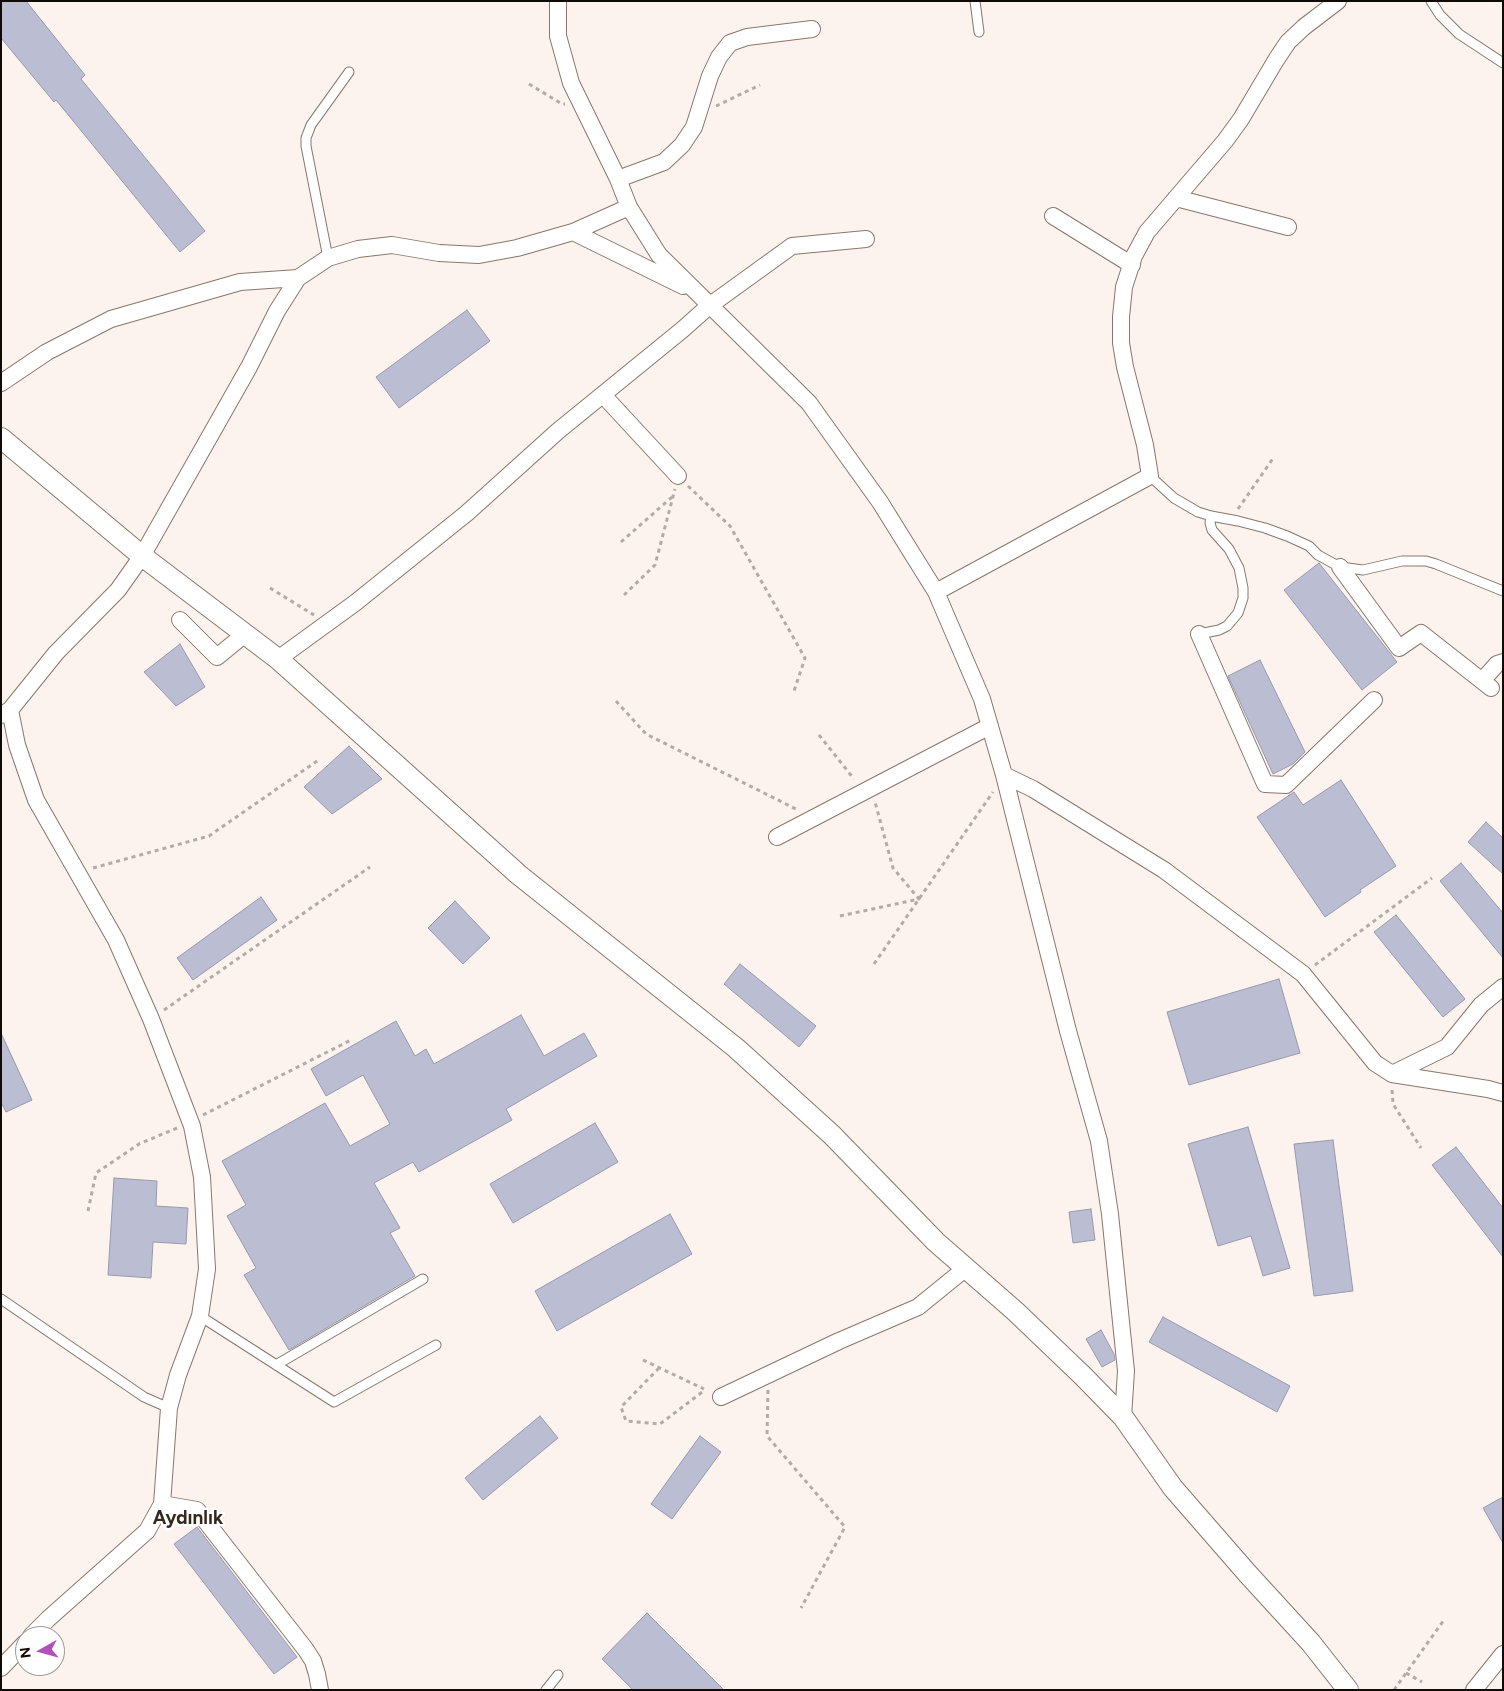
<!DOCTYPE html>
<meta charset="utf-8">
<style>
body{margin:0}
#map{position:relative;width:1504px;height:1691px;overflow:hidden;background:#fcf3ee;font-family:Figtree,sans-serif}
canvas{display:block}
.frame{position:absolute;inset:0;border:2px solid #100a06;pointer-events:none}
.north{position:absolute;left:15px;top:1626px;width:50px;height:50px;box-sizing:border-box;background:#fff;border:1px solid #9f9d9b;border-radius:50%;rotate:263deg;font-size:14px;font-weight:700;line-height:20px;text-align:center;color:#100a06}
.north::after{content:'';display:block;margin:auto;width:18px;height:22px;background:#b152bb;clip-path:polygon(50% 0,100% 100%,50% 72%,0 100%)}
</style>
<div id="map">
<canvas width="1504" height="1691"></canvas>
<div class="frame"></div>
<div class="north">N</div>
</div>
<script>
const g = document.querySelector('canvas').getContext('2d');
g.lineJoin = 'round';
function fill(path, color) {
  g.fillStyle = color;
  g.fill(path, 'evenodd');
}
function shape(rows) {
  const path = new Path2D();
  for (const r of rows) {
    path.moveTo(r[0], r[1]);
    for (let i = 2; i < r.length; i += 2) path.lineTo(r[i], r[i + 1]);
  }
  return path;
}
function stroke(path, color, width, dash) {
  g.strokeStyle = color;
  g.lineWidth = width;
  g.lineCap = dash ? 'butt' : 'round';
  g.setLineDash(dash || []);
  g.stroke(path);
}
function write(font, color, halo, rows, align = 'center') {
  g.font = font + ' Figtree,sans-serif';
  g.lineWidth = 4.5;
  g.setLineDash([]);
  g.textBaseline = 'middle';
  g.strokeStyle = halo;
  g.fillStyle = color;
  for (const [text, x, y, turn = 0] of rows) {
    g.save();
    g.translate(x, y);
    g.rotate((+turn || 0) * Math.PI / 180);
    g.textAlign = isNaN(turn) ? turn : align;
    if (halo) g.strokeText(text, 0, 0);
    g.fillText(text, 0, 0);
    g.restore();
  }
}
const building = shape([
 [1,1,26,1,85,75,81,79,205,231,180,252,56,100,54,102,1,38,1,1],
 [467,310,490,341,399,408,376,377,467,310],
 [1319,563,1397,662,1362,690,1284,590,1319,563],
 [180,644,205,687,176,706,144,672,180,644],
 [1260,660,1305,752,1293,764,1273,774,1228,676,1260,660],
 [349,746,382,779,332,814,304,787,349,746],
 [1341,780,1396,866,1360,890,1361,892,1325,917,1257,817,1294,792,1303,805,1341,780],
 [1486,822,1503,838,1503,874,1468,842,1486,822],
 [1461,863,1503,913,1503,958,1440,881,1461,863],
 [261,897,277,920,193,980,177,958,261,897],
 [455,901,490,938,463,964,428,928,455,901],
 [1396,915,1465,999,1443,1017,1374,932,1396,915],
 [740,964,816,1026,799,1047,724,984,740,964],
 [1279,979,1300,1053,1189,1085,1167,1012,1279,979],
 [521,1015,544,1056,584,1033,597,1056,506,1109,512,1120,419,1172,413,1162,374,1183,400,1228,390,1233,415,1276,289,1350,244,1275,256,1268,227,1216,246,1205,222,1161,325,1103,350,1146,390,1124,363,1075,326,1096,311,1069,396,1021,415,1056,426,1049,434,1064,521,1015],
 [1,1033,32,1100,6,1112,1,1102,1,1033],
 [595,1123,618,1162,513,1223,490,1184,595,1123],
 [1248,1127,1290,1268,1263,1276,1251,1236,1218,1246,1188,1144,1248,1127],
 [1333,1140,1353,1291,1314,1296,1294,1144,1333,1140],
 [1456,1147,1503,1208,1503,1257,1432,1165,1456,1147],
 [114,1178,157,1181,156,1206,188,1208,186,1244,153,1242,151,1278,108,1275,114,1178],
 [1091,1209,1095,1240,1073,1243,1069,1212,1091,1209],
 [670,1214,692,1254,557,1331,535,1291,670,1214],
 [1163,1317,1290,1386,1277,1412,1149,1342,1163,1317],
 [1101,1330,1114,1354,1115,1360,1102,1367,1086,1339,1101,1330],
 [540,1416,558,1438,483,1500,465,1478,540,1416],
 [700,1436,721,1452,672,1519,651,1504,700,1436],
 [1503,1497,1503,1543,1483,1508,1503,1497],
 [197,1527,297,1657,274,1674,174,1544,197,1527],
 [647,1613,724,1690,633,1690,602,1659,647,1613]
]);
const path = shape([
 [529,84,562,104,565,104],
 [716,106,760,85],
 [688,486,730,526,805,658,793,694],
 [1238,509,1274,457],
 [621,542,672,497],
 [270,588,314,615],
 [624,595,655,565,675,489],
 [616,701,646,734,798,810],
 [819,735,854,779],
 [93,868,209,836,320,759],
 [840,916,919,899,893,868,875,802],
 [874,964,993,792],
 [1315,965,1432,878],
 [164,1010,370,867],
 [1392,1090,1393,1104,1421,1148],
 [203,1115,351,1040],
 [88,1211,96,1173,139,1144,177,1128],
 [643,1360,704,1389],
 [659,1368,621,1407,626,1421,660,1424,705,1390],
 [768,1390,767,1436,845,1527,801,1608],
 [1406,1673,1422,1682],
 [1394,1690,1444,1620]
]);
const service = shape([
 [975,1,979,32],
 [1431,1,1440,15,1459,34,1503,63],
 [328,258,306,146,306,138,311,125,349,72],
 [1150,476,1174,498,1198,512,1211,516,1238,521,1265,528,1287,536,1309,546,1318,555,1340,567,1363,570,1402,561,1426,561,1436,564,1503,591],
 [1199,634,1219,630,1227,626,1238,613,1243,598,1243,588,1239,568,1229,549,1212,530,1210,523,1211,516],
 [1,1299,144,1397,169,1408],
 [200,1316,334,1402,436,1345],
 [276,1365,423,1279],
 [546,1690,558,1675]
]);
const minor = shape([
 [558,1,558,36,571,83,618,179,629,207,659,255,809,403,880,502,936,592,982,699,1004,775,1068,1031,1099,1141,1110,1214,1126,1371,1123,1417],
 [618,179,664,162,682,145,694,127,710,76,719,57,730,43,747,37,812,29],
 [1176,198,1288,227],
 [1053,216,1132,265],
 [573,232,683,286],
 [1,383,47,352,111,319,240,282,298,278],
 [603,395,678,476],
 [1340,567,1399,648,1421,633,1491,688],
 [936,592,1150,476,1145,445,1125,367,1121,343,1121,317,1124,287,1134,256,1147,232,1225,141,1241,119,1276,60,1288,42,1304,27,1338,1],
 [180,620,217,657,245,634],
 [1199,634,1265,784,1286,785,1374,700],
 [278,659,355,603,467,513,558,431,682,330,709,306,792,246,866,239],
 [1482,681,1497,664,1503,662],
 [10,710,17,745,36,800,116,940,151,1019,192,1126,202,1177,207,1269,200,1316,178,1375,169,1408,162,1504,147,1531,48,1619,31,1636],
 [1,715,10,710,56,653,118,590,142,556,249,367,277,311,298,278,328,258,358,249,392,245,439,253,479,255,517,248,573,232,629,207],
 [1004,775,1033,789,1164,870,1303,974,1375,1063,1392,1074,1488,1089,1503,1093],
 [777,837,990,726],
 [1392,1074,1447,1047,1481,1005,1503,987],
 [721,1397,839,1341,918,1307,966,1268],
 [162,1504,197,1510,306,1650,313,1661,317,1674,320,1690],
 [1,1668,25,1643],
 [1474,1690,1503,1654]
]);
const tertiary = shape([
 [1,438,142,556,278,659,519,875,736,1048,832,1135,936,1242,1015,1311,1083,1376,1123,1417,1173,1488,1247,1573,1311,1643,1348,1690]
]);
const districtNames = [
 ["Aydınlık",188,1518]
];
fill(building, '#bbbdd2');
stroke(building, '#9899ae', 1);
stroke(service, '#89776a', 11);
stroke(minor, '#89776a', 18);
stroke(tertiary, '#89776a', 22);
stroke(path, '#b3aba6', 3, [4, 4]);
stroke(service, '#fff', 9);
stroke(minor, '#fff', 16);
stroke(tertiary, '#fff', 20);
write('bold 19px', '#37281d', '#fff', districtNames);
</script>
